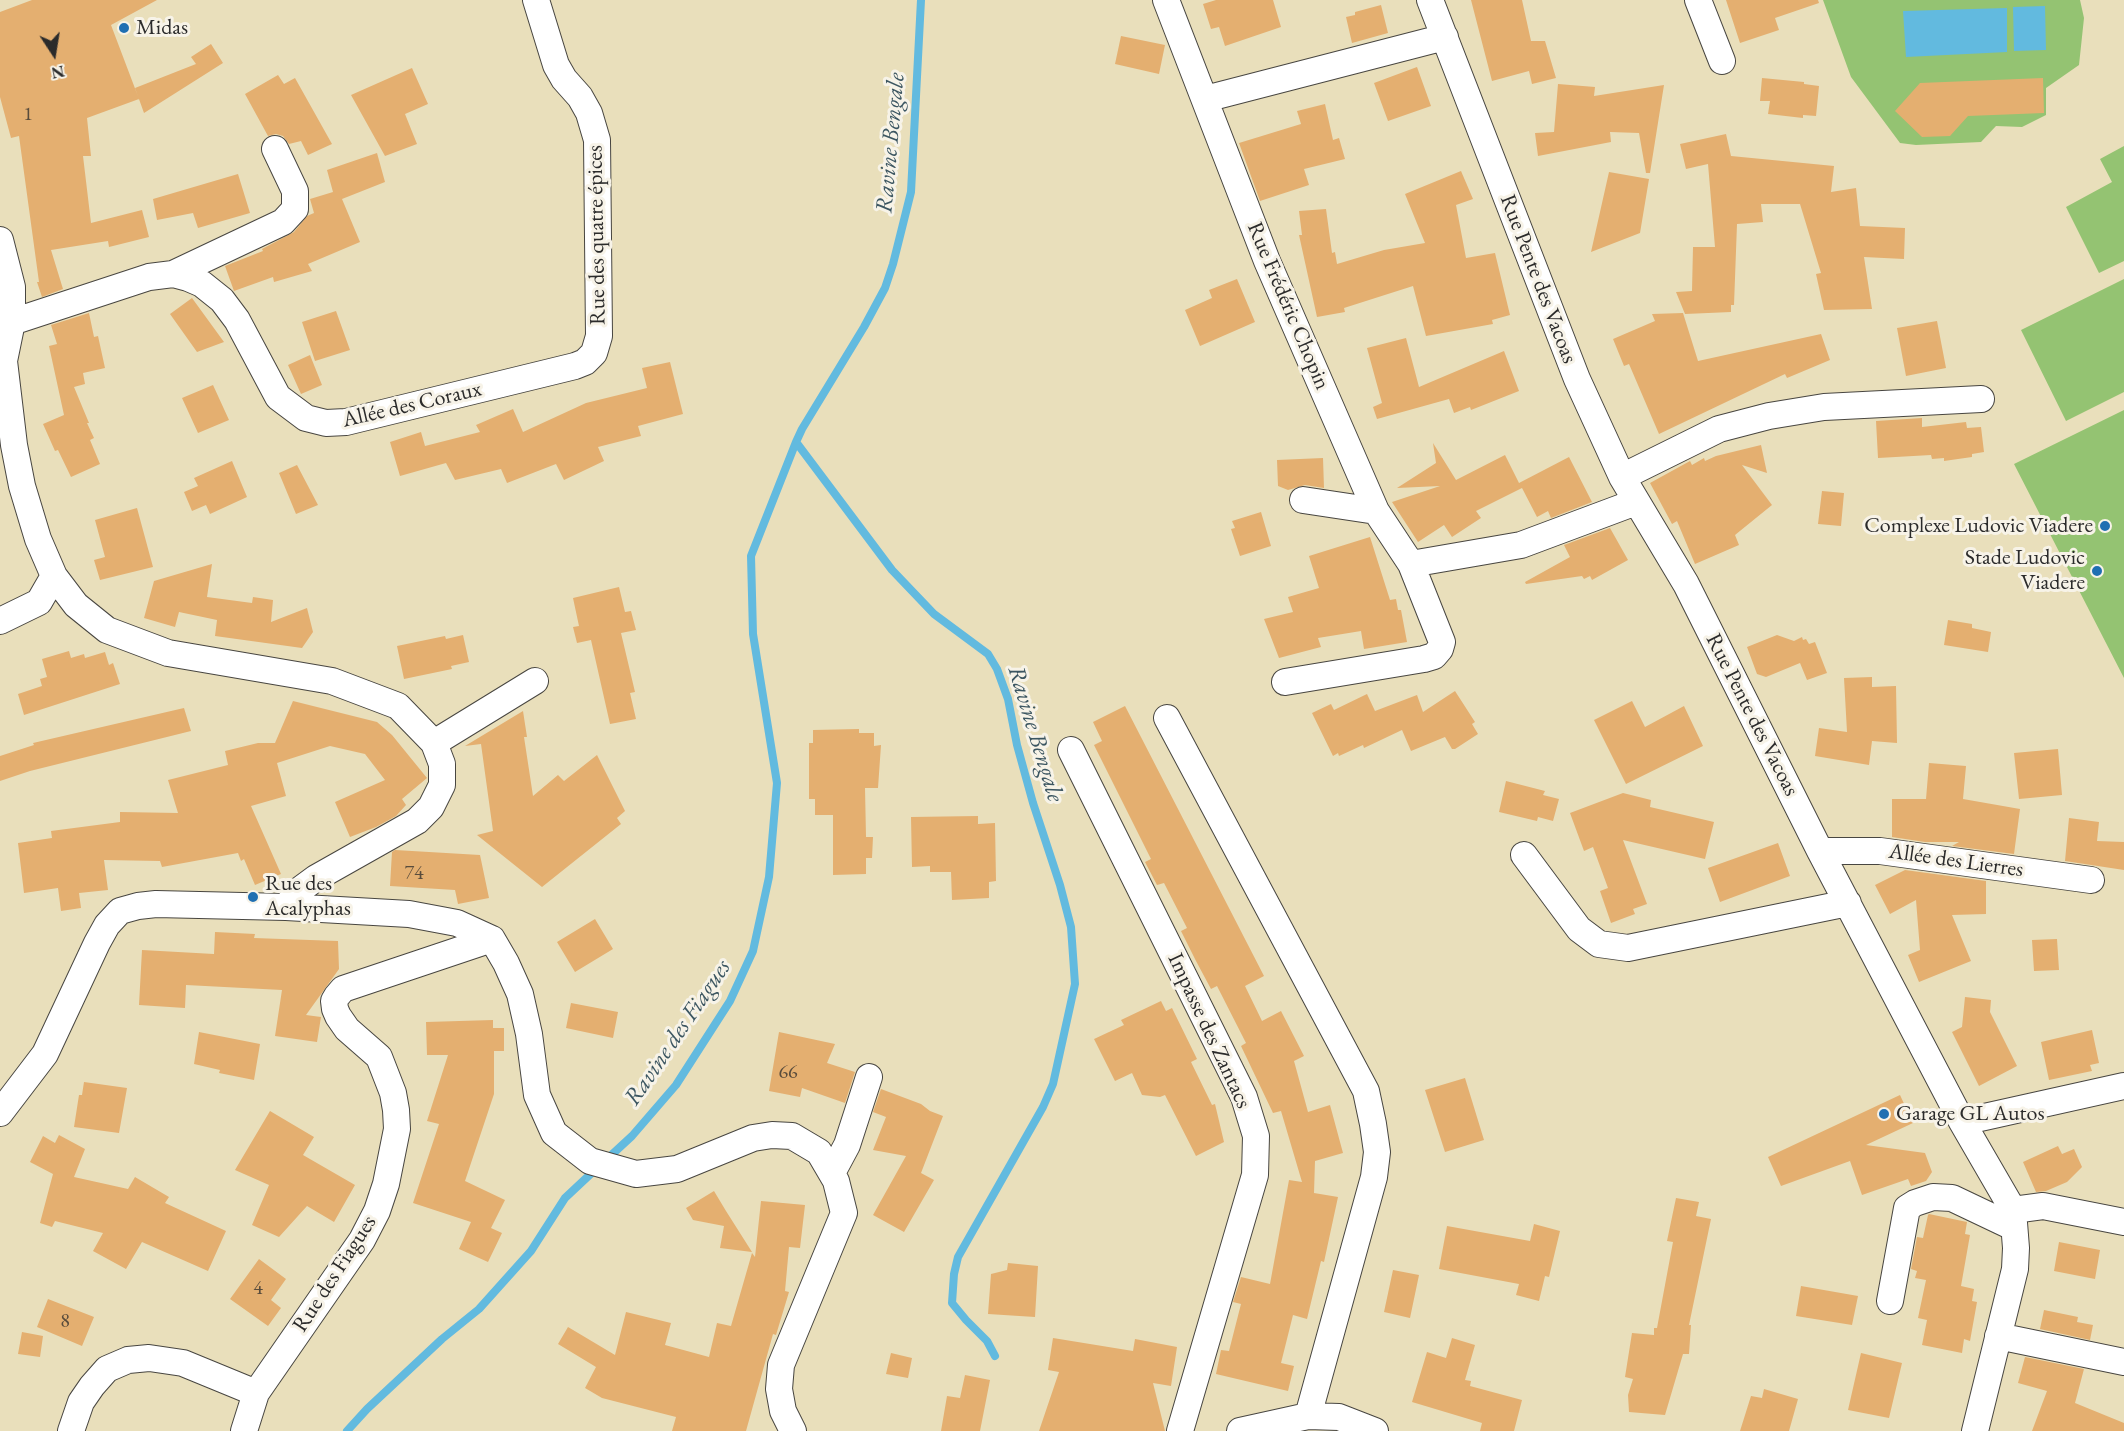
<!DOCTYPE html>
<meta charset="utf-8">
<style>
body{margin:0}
#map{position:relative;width:2124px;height:1431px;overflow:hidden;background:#e9dfbb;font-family:"EB Garamond",serif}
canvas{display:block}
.north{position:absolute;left:24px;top:24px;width:60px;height:60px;-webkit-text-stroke:4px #f7f3e8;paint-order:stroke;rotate:168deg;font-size:16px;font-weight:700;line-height:24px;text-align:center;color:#2b2b2b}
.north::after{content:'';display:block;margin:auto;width:21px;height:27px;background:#2b2b2b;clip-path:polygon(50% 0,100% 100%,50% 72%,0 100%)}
</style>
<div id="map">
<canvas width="2124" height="1431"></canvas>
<div class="north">N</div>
</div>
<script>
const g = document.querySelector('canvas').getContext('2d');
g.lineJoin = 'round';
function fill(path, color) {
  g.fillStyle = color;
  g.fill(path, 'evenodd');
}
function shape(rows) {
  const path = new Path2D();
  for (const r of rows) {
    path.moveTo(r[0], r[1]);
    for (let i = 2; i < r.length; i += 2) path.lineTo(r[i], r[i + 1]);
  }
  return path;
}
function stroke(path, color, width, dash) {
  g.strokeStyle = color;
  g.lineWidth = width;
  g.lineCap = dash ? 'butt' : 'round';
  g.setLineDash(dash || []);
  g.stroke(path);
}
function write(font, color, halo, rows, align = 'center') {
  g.font = font + ' "EB Garamond",serif';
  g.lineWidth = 6;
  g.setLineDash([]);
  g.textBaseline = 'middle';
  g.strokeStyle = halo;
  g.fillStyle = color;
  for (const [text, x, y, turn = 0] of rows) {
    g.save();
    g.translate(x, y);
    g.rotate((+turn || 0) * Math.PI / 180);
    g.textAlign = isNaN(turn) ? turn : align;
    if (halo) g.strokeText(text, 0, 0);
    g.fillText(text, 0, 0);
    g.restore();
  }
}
const green = shape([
 [1823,0,2080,0,2084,18,2079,65,2046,88,2046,115,2022,127,1996,126,1981,142,1916,145,1900,143,1851,77],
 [2124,146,2124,261,2099,273,2066,207,2112,182,2100,159],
 [2124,279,2124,392,2066,421,2021,330],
 [2124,410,2124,678,2014,464]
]);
const water = shape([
 [2045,6,2046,50,2014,51,2013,7],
 [2007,8,2007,52,1906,57,1903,11]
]);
const stream = shape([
 [921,0,911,192,893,264,885,288,864,327,802,429,796,442,892,570,934,614,988,654,997,669,1008,699,1017,745,1033,803,1060,885,1071,927,1075,984,1053,1084,1043,1107,958,1257,954,1274,952,1303,966,1320,987,1341,995,1356],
 [606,1160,632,1136,676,1085,730,1001,753,951,769,877,777,783,753,634,751,556,796,442],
 [347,1431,367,1409,442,1339,479,1309,531,1251,565,1198,597,1168]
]);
const building = shape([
 [32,0,157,0,111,25,139,99,87,118,91,156,83,156,91,223,142,210,149,237,109,247,108,241,51,250,63,289,42,297,37,282,39,282,19,136,11,138,0,97,0,12],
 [1216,0,1273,0,1281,27,1225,46,1219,27,1211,29,1203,4],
 [1471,0,1522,0,1531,41,1545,41,1556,78,1532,84,1529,71,1492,81],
 [1726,0,1818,0,1819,3,1775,18,1779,30,1740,43],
 [1381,5,1388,33,1352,43,1346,17,1355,15,1355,12],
 [1121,36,1165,45,1159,74,1115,64],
 [211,44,223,63,144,113,135,88,196,64,191,57],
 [1417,67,1431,106,1388,121,1374,83],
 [412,68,428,104,405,114,417,144,385,156,351,95],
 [278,75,284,84,295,78,332,144,308,155,301,141,289,144,283,136,276,134,268,136,245,94],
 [1762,78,1804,82,1804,84,1819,86,1816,116,1803,115,1803,118,1768,114,1770,101,1760,101],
 [2043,78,2044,113,1968,116,1950,136,1922,137,1895,111,1920,83],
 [1558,84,1595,87,1594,96,1664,85,1650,173,1646,173,1639,133,1610,132,1611,142,1538,156,1535,133,1554,132],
 [1325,104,1333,140,1339,138,1345,159,1304,169,1309,185,1260,201,1239,143,1301,124,1297,111],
 [1726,134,1731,156,1834,166,1831,192,1856,188,1860,226,1905,228,1904,259,1864,257,1872,309,1824,310,1816,274,1821,273,1800,204,1761,204,1763,222,1737,224,1734,305,1731,305,1731,312,1685,314,1676,292,1692,291,1693,247,1715,247,1708,164,1686,169,1680,144],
 [377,153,385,182,342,199,360,242,308,264,312,271,274,282,273,277,234,291,225,266,263,251,262,249,294,232,307,216,314,213,310,199,333,192,327,170],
 [1461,171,1473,199,1456,205,1466,258,1495,253,1510,315,1492,320,1493,324,1426,336,1413,286,1344,308,1345,312,1317,317,1299,235,1302,235,1299,211,1326,209,1332,253,1335,252,1337,264,1384,250,1425,243,1405,194],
 [1609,172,1649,179,1640,233,1591,252],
 [238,174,250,213,198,228,193,213,157,220,153,199],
 [1237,279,1255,322,1200,346,1185,310,1212,298,1209,290],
 [192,298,224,342,197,352,170,314],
 [336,311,350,350,315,361,302,322],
 [89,313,94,337,98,336,105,368,83,373,85,384,74,387,89,423,87,423,94,438,90,440,100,464,71,477,58,450,55,451,43,424,64,415,49,346,57,344,51,325],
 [1683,313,1698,361,1821,334,1830,360,1787,378,1785,374,1659,434,1629,364,1624,366,1613,339,1655,321,1652,314],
 [1937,321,1946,368,1906,376,1897,328],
 [1406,338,1419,387,1504,351,1519,391,1471,410,1470,407,1454,413,1449,399,1377,419,1373,407,1382,403,1367,348],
 [310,355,322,385,301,394,288,365],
 [670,362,683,414,638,426,641,436,598,447,604,461,564,480,556,464,507,483,501,469,455,480,446,463,400,476,390,442,421,432,425,446,480,432,476,425,513,409,523,432,586,403,647,388,642,368],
 [213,385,229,420,198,433,182,398],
 [1922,418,1922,427,1966,422,1967,428,1981,427,1984,452,1972,454,1972,457,1944,461,1944,458,1932,459,1931,455,1878,458,1876,421],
 [1433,443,1456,480,1505,455,1519,483,1569,457,1592,502,1551,518,1548,511,1537,517,1522,488,1476,511,1481,518,1452,537,1444,525,1418,542,1392,502,1440,486,1397,488,1436,463],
 [1761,445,1767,473,1742,465,1772,505,1735,535,1739,545,1695,564,1677,521,1672,524,1650,483,1690,461,1692,465,1704,458,1705,461,1716,456],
 [1323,458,1324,488,1305,485,1288,490,1278,486,1277,460],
 [232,461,247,497,210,514,206,505,192,511,184,492,198,486,194,478],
 [297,465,318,505,296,514,279,473],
 [1822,491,1844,493,1841,526,1818,524],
 [137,508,153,567,100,580,94,560,105,557,95,520],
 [1261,512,1271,546,1240,556,1231,529,1235,528,1232,521],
 [1610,528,1628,560,1592,580,1590,576,1584,579,1582,576,1526,584,1525,582,1570,557,1564,545],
 [1370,537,1390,600,1396,599,1398,610,1401,610,1407,642,1364,649,1361,631,1318,638,1321,647,1279,658,1264,619,1293,612,1288,597,1319,588,1309,556],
 [212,564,207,597,252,603,253,597,273,600,271,622,307,608,313,632,302,648,215,636,217,620,179,612,175,627,144,618,154,581],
 [619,587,625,612,631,611,636,630,621,633,635,692,630,693,636,719,610,724,591,640,577,643,573,627,579,626,573,598],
 [1948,620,1972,624,1972,628,1991,632,1988,652,1944,645],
 [463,635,469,662,451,666,452,669,404,679,397,646,445,636,446,639],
 [1777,635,1794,641,1802,637,1803,640,1806,639,1809,644,1815,642,1827,673,1807,680,1800,663,1766,677,1757,674,1747,647],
 [69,651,71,658,84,654,85,658,105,652,109,665,113,663,120,684,24,715,18,694,42,686,40,679,47,677,42,659],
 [1872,677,1872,687,1896,686,1897,743,1872,741,1869,765,1815,756,1819,728,1847,732,1844,678],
 [1455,691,1475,722,1472,724,1478,734,1455,749,1452,749,1445,737,1411,751,1402,730,1364,748,1363,745,1339,756,1338,753,1333,756,1312,713,1331,704,1334,710,1367,694,1375,711,1417,695,1423,712],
 [293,701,377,722,392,735,427,778,402,799,406,805,396,816,376,827,350,837,335,802,385,780,365,754,330,746,277,763,286,796,251,806,281,874,255,885,244,859,241,861,238,853,162,867,160,861,104,860,108,890,79,893,81,908,61,911,58,888,24,893,18,843,52,838,51,831,120,822,120,812,178,813,168,780,228,765,225,751,258,743,275,743],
 [1632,701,1645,727,1684,706,1703,746,1626,784,1594,720],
 [1125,706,1264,976,1245,986,1262,1021,1281,1011,1304,1056,1294,1061,1308,1112,1330,1105,1343,1153,1315,1161,1314,1193,1338,1197,1324,1262,1321,1261,1307,1319,1293,1315,1281,1363,1294,1366,1288,1391,1216,1374,1221,1350,1229,1351,1241,1304,1233,1302,1241,1277,1270,1284,1289,1180,1302,1182,1281,1111,1273,1113,1241,1046,1246,1043,1217,986,1211,989,1196,961,1181,931,1187,928,1164,883,1157,885,1145,862,1151,859,1094,745,1102,741,1093,722],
 [184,708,191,731,30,771,0,781,0,756,34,745,33,743],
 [523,711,527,737,524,737,533,796,558,775,564,781,597,755,625,811,617,818,621,824,542,887,477,835,493,831,481,744,465,746],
 [859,729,859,733,874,733,874,746,881,745,878,788,865,788,866,837,873,837,872,858,866,858,866,874,833,875,833,815,815,815,815,799,809,799,809,743,813,743,813,730],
 [2058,749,2062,795,2019,799,2014,753],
 [1929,763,1966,766,1963,799,2020,809,2014,854,1952,846,1959,842,1925,842,1892,837,1892,799,1926,799],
 [1506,781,1545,791,1543,795,1559,799,1553,821,1538,817,1537,821,1499,812],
 [1623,793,1651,800,1650,807,1714,822,1705,859,1623,840,1647,904,1633,909,1635,914,1611,923,1600,891,1608,888,1593,847,1584,851,1570,813],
 [978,816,978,824,995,823,996,881,989,882,989,898,952,900,951,872,930,872,930,866,912,867,911,817],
 [2069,818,2099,822,2097,841,2124,842,2124,870,2065,861],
 [1778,843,1790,876,1720,902,1708,868],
 [395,850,480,855,489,898,458,904,455,890,390,886,392,852],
 [1905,870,1986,881,1986,914,1952,915,1971,961,1919,982,1908,955,1920,950,1916,900,1890,914,1875,885],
 [595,919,613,949,575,972,557,942],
 [215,932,255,934,254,938,338,941,339,969,306,1015,321,1017,317,1042,275,1036,282,990,186,985,185,1008,139,1005,142,950,214,954],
 [2057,939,2059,970,2034,971,2032,940],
 [1965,997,1991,1000,1990,1012,2017,1066,1979,1086,1952,1032,1962,1027],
 [1161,1001,1166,1011,1172,1008,1197,1059,1191,1062,1212,1105,1215,1104,1224,1142,1196,1156,1165,1095,1160,1097,1142,1095,1132,1073,1115,1081,1094,1039,1124,1025,1121,1020],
 [571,1003,618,1012,613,1038,566,1028],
 [493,1020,493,1028,504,1028,504,1051,494,1051,494,1094,465,1181,505,1200,491,1228,502,1233,488,1262,459,1249,471,1222,413,1203,439,1124,427,1121,448,1055,427,1055,426,1022],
 [2092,1030,2099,1063,2090,1065,2092,1071,2049,1080,2041,1042],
 [199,1032,260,1044,254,1080,219,1073,220,1070,194,1064],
 [779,1032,835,1044,827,1063,855,1072,845,1103,802,1088,800,1097,769,1091],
 [1465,1078,1484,1140,1445,1152,1425,1090],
 [84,1082,127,1088,119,1133,74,1127,79,1095,82,1095],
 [881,1089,921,1104,930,1111,943,1116,921,1173,934,1180,904,1232,873,1215,906,1156,873,1150,886,1117,873,1112],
 [1900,1095,1913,1123,1866,1145,1925,1153,1932,1172,1926,1181,1911,1186,1908,1179,1862,1195,1850,1161,1781,1186,1768,1157],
 [270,1111,314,1137,303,1155,355,1185,334,1222,307,1206,279,1237,252,1225,269,1185,235,1170],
 [59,1135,85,1149,74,1177,128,1189,135,1177,169,1197,165,1203,226,1231,208,1271,142,1242,126,1269,93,1251,103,1233,55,1221,52,1227,40,1223,53,1174,30,1162,43,1136,55,1143],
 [2058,1146,2062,1154,2074,1149,2082,1167,2067,1182,2046,1191,2036,1192,2023,1162],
 [714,1191,726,1211,752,1252,720,1248,724,1226,693,1220,686,1208],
 [1676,1198,1699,1202,1696,1216,1711,1219,1689,1325,1691,1325,1689,1354,1683,1354,1665,1415,1629,1412,1628,1395,1633,1379,1625,1377,1632,1333,1654,1335,1654,1328,1657,1328,1673,1242,1667,1241],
 [761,1201,805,1205,800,1248,789,1247,785,1291,789,1292,776,1335,773,1334,746,1431,672,1431,676,1417,602,1398,585,1388,596,1367,558,1344,568,1327,615,1355,626,1312,671,1323,665,1345,709,1357,717,1323,731,1326,752,1253,755,1257],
 [1929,1214,1967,1222,1965,1234,1970,1235,1961,1286,1974,1289,1972,1301,1977,1302,1970,1341,1964,1339,1962,1353,1922,1345,1927,1320,1918,1318,1926,1280,1915,1278,1917,1271,1911,1269,1917,1237,1923,1238,1928,1215],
 [1534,1224,1560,1231,1549,1277,1545,1276,1539,1301,1516,1295,1519,1284,1439,1269,1447,1226,1530,1241],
 [2059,1242,2100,1250,2095,1279,2054,1271],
 [259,1259,286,1279,271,1300,281,1308,268,1326,230,1299],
 [1008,1263,1038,1266,1035,1317,988,1314,991,1274,1007,1270],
 [1393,1270,1419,1275,1410,1318,1384,1312],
 [1801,1286,1858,1296,1852,1325,1796,1316],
 [48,1299,94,1317,82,1346,37,1327],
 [2044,1310,2078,1317,2077,1322,2093,1325,2090,1340,2040,1329],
 [22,1332,43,1336,40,1357,18,1354],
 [1053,1338,1133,1351,1135,1339,1177,1347,1171,1386,1153,1383,1165,1431,1039,1431,1059,1372,1048,1370],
 [1452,1338,1475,1345,1465,1380,1471,1381,1470,1386,1522,1400,1514,1431,1480,1431,1482,1423,1412,1402,1427,1352,1446,1358],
 [891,1353,912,1358,908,1378,886,1374],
 [1861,1353,1902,1363,1889,1418,1848,1410],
 [2025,1357,2084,1369,2075,1403,2124,1423,2124,1431,2032,1431,2047,1391,2018,1383],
 [965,1375,990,1380,980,1431,941,1431,947,1396,960,1398],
 [1764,1389,1798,1399,1789,1431,1740,1431,1751,1396,1762,1398]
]);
const minor = shape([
 [1166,0,1267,261,1376,511,1411,564,1442,642,1440,649,1434,656,1424,659,1285,682],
 [1430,0,1577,379,1622,477,1686,584,1820,851,1962,1122,2013,1210,2016,1248,2015,1269,1975,1431],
 [1698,0,1722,61],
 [1205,99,1445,37],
 [0,240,12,287,12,322,4,361,14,445,22,486,38,539,54,576,76,605,107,630,168,653,332,681,398,706,434,743,442,764,442,785,431,807,417,821,316,878,297,892,286,907],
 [173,274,283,222,295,209,295,191,275,149],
 [12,322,149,277,173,274,188,278,202,284,222,300,237,320,278,397,306,418,326,423,346,422,575,366,585,362,594,353,599,336,597,140,589,113,580,97,564,79,556,65,536,0],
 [1622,477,1719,429,1769,416,1824,407,1981,399],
 [1303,500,1376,511],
 [1411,564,1521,545,1636,502],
 [0,621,39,602,54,576],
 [1167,718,1366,1091,1373,1124,1377,1152,1374,1177,1308,1416],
 [434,743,535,681],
 [1071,750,1244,1097,1256,1136,1255,1175,1180,1431],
 [1820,851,1880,851,2091,880],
 [1524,855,1579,929,1599,944,1628,948,1848,903],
 [0,1113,45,1054,97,943,107,925,120,911,138,906,156,904,286,907,409,914,457,923,492,939,506,963,520,994,529,1034,537,1095,554,1133,590,1161,636,1174,677,1169,753,1138,772,1135,792,1136,819,1152,836,1181,844,1213,781,1365,779,1389,783,1411,793,1431],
 [1962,1122,2124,1086],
 [832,1173,847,1145,869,1077],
 [2013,1210,2043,1206,2124,1222],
 [1890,1301,1907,1208,1915,1203,1933,1197,1952,1198,2013,1227],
 [1998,1336,2124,1362],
 [71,1431,81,1402,92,1386,107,1369,128,1360,149,1358,183,1363,256,1393,362,1240,377,1211,386,1184,397,1129,396,1110,393,1093,379,1057,347,1029,338,1016,335,1009,334,1001,337,996,343,989,492,939],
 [244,1431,256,1393],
 [1240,1431,1308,1416,1339,1417,1375,1431]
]);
const markers = [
 [124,28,6,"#1f6fb2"],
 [2105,526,6,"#1f6fb2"],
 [2097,571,6,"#1f6fb2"],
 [253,897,6,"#1f6fb2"],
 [1884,1114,6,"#1f6fb2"]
];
const numberNames = [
 ["1",28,115],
 ["74",414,874],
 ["66",788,1073],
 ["4",258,1289],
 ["8",65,1322]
];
const poiNames = [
 ["Midas",136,28],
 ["Complexe Ludovic Viadere",2093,526,"right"],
 ["Stade Ludovic",2085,558,"right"],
 ["Viadere",2085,583,"right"],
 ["Rue des",265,884],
 ["Acalyphas",265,909],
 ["Garage GL Autos",1896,1114]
];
const streetNames = [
 ["Rue des quatre épices",597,235,-91],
 ["Rue Pente des Vacoas",1538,279,69],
 ["Rue Frédéric Chopin",1288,306,67],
 ["Allée des Coraux",412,405,-13],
 ["Rue Pente des Vacoas",1752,715,63],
 ["Allée des Lierres",1956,861,8],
 ["Impasse des Zantacs",1209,1031,65],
 ["Rue des Fiagues",335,1274,-57]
];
const waterNames = [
 ["Ravine Bengale",891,143,-85],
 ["Ravine Bengale",1035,734,73],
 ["Ravine des Fiagues",678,1033,-56]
];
fill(green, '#94c372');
fill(water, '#62badf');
stroke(stream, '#62badf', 8);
fill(building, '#e4af70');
stroke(minor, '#484641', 28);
stroke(minor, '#fff', 26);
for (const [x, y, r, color] of markers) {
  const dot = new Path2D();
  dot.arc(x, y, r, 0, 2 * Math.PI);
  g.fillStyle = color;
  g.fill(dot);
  stroke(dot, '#f7f3e8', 2);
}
write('20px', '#594c3c', null, numberNames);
write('22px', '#2b2b2b', '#f7f3e8', poiNames, 'left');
write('22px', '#2b2b2b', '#f7f3e8', streetNames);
write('italic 24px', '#3c5661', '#f7f3e8', waterNames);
</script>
